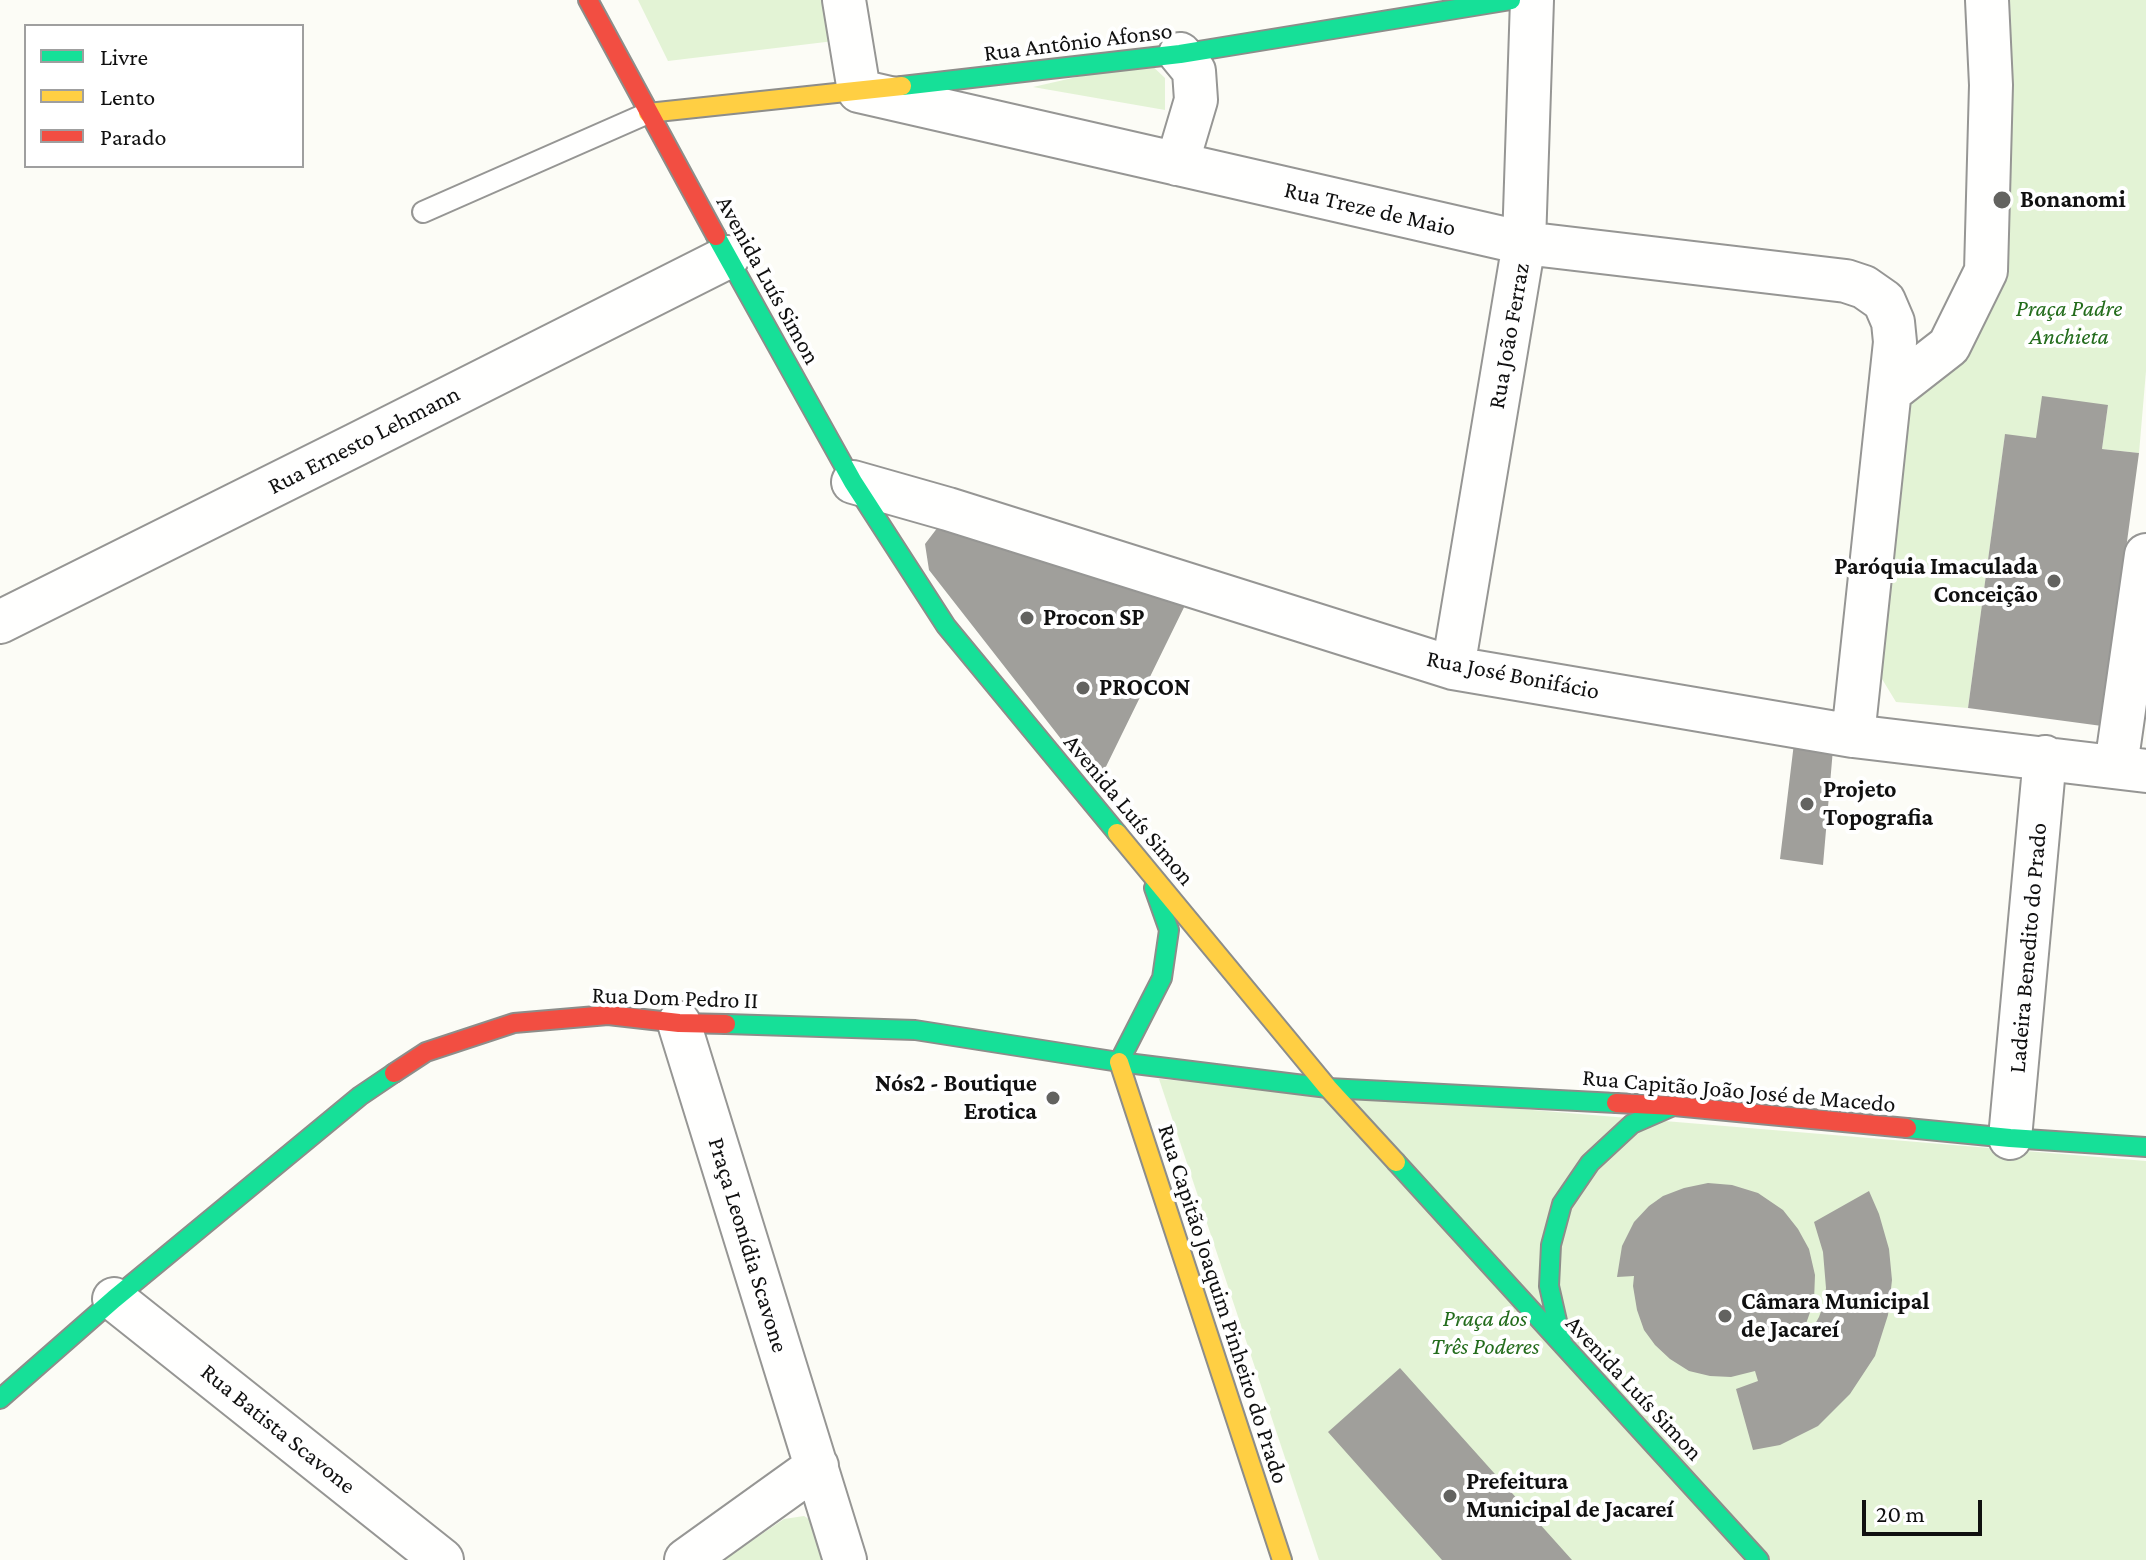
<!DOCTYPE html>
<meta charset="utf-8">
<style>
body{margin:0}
#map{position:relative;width:2146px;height:1560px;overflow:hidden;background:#fcfcf6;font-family:"Crimson Pro",serif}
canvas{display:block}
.legend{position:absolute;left:24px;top:24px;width:280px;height:144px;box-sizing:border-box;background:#fff;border:2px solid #9f9f9f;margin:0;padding:10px 14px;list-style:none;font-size:24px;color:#101010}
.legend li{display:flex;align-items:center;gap:16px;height:40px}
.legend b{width:40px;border:2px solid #9f9f9f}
.scale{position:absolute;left:1862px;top:1500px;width:120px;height:36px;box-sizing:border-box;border:4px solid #101010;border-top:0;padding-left:10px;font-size:24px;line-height:28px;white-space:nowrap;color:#101010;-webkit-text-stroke:6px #fff;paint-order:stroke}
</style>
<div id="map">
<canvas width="2146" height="1560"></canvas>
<ul class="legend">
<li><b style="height:10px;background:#16e098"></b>Livre</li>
<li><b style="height:10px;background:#ffcf43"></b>Lento</li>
<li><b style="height:10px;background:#f24e42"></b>Parado</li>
</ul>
<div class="scale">20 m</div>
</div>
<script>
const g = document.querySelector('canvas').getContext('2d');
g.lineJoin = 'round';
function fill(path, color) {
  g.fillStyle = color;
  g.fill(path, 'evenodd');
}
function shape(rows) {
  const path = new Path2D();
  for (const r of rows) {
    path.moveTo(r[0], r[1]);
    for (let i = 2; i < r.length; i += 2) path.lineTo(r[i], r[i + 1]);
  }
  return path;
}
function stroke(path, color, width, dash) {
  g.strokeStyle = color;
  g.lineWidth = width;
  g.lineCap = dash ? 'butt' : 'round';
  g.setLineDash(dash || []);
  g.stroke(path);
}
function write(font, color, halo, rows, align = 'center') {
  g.font = font + ' "Crimson Pro",serif';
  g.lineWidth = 8;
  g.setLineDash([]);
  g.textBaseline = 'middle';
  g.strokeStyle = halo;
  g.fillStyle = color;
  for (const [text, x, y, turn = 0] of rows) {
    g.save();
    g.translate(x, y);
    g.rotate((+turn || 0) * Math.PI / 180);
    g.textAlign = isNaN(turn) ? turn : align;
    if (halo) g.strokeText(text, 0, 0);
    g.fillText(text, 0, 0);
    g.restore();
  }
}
const green = shape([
 [638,0,823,0,834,41,668,61],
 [2010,0,2146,0,2146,371,2139,453,2102,449,2108,405,2036,438,2005,435,1968,708,1896,702,1879,674,1909,398,1965,354,2007,272,2012,92],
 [1147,61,1165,78,1165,110,1033,87],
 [1159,1079,2146,1161,2146,1560,1319,1560],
 [804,1516,817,1524,828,1560,723,1560,784,1519]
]);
const building = shape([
 [2042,396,2108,405,2102,449,2139,453,2102,726,1968,708,2005,434,2036,438],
 [938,527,1192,591,1097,785,929,570,925,544],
 [1794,743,1833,749,1823,865,1780,859],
 [1708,1183,1732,1185,1758,1193,1783,1210,1798,1229,1809,1249,1815,1275,1814,1301,1802,1335,1806,1340,1819,1317,1824,1303,1826,1288,1823,1252,1814,1222,1869,1191,1879,1214,1889,1249,1892,1280,1888,1315,1875,1356,1850,1394,1818,1426,1780,1445,1753,1450,1736,1389,1758,1381,1755,1371,1731,1377,1710,1376,1689,1371,1670,1359,1655,1345,1644,1330,1637,1310,1633,1286,1634,1276,1617,1277,1622,1246,1634,1222,1649,1206,1663,1196,1684,1188],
 [1400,1368,1572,1560,1442,1560,1328,1432]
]);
const lane = shape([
 [423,212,648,113]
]);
const street = shape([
 [844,0,859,91,1524,243,1846,281,1864,287,1884,301,1893,322,1895,342,1853,736],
 [1177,164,1196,100,1194,71,1180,54],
 [1890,392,1949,346,1986,271,1991,85,1987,0],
 [853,482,948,509,1453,668,1853,736,2146,771],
 [0,622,357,444,728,257],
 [1453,668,1524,243,1532,0],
 [2116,766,2146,555],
 [679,1023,845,1560],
 [2010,1138,2045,757],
 [114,1299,442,1560],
 [686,1560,817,1466]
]);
const fast = shape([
 [902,86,1180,54,1511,0],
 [716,236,853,482,946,626,1117,833],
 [726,1024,915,1030,1119,1062,1328,1088,1616,1103],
 [1119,1062,1162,978,1169,930,1154,888],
 [1907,1128,2010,1138,2146,1147],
 [1396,1162,1759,1560],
 [1562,1343,1549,1286,1551,1245,1562,1204,1590,1163,1632,1124,1671,1107],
 [0,1399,114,1299,360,1096,394,1073]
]);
const slow = shape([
 [648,113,902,86],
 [1117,833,1328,1088,1396,1162],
 [1119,1062,1282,1560]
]);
const jam = shape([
 [588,0,716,236],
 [394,1073,426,1052,514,1023,608,1015,679,1023,726,1024],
 [1616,1103,1674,1106,1907,1128]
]);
const markers = [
 [2002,200,10,"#636360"],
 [2054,581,8,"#636360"],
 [1027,618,8,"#636360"],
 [1083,688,8,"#636360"],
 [1807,804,8,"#636360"],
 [1053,1098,8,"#636360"],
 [1725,1316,8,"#636360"],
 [1450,1496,8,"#636360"]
];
const streetNames = [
 ["Rua Antônio Afonso",1078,42,-7],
 ["Rua Treze de Maio",1370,209,13],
 ["Avenida Luís Simon",768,280,61],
 ["Rua João Ferraz",1509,336,-80],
 ["Rua Ernesto Lehmann",364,440,-27],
 ["Rua José Bonifácio",1513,675,11],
 ["Avenida Luís Simon",1129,810,50],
 ["Ladeira Benedito do Prado",2028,948,-85],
 ["Rua Dom Pedro II",675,998,2],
 ["Rua Capitão João José de Macedo",1739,1091,5],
 ["Praça Leonídia Scavone",748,1245,73],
 ["Rua Capitão Joaquim Pinheiro do Prado",1223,1304,72],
 ["Avenida Luís Simon",1634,1388,47],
 ["Rua Batista Scavone",278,1429,39]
];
const poiNames = [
 ["Bonanomi",2020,200],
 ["Paróquia Imaculada",2038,567,"right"],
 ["Conceição",2038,595,"right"],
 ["Procon SP",1043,618],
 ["PROCON",1099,688],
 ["Projeto",1823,790],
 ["Topografia",1823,818],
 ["Nós2 - Boutique",1037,1084,"right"],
 ["Erotica",1037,1112,"right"],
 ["Câmara Municipal",1741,1302],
 ["de Jacareí",1741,1330],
 ["Prefeitura",1466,1482],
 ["Municipal de Jacareí",1466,1510]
];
const parkNames = [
 ["Praça Padre",2069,309],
 ["Anchieta",2069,337],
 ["Praça dos",1485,1319],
 ["Três Poderes",1485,1347]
];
fill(green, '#e3f3d5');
fill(building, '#a09f9b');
stroke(lane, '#969694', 24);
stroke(street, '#969694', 46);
stroke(fast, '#8d8d8a', 22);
stroke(slow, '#8d8d8a', 22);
stroke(jam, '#8d8d8a', 22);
stroke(lane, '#fffffe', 20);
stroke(street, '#fffffe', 42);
stroke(fast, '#16e098', 18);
stroke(slow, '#ffcf43', 18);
stroke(jam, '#f24e42', 18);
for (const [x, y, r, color] of markers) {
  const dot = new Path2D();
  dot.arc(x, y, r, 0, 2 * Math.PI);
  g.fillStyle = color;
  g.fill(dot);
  stroke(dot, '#fff', 3);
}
write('24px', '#101010', '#fff', streetNames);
write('bold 24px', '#101010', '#fff', poiNames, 'left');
write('italic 24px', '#236c1c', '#fff', parkNames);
</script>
